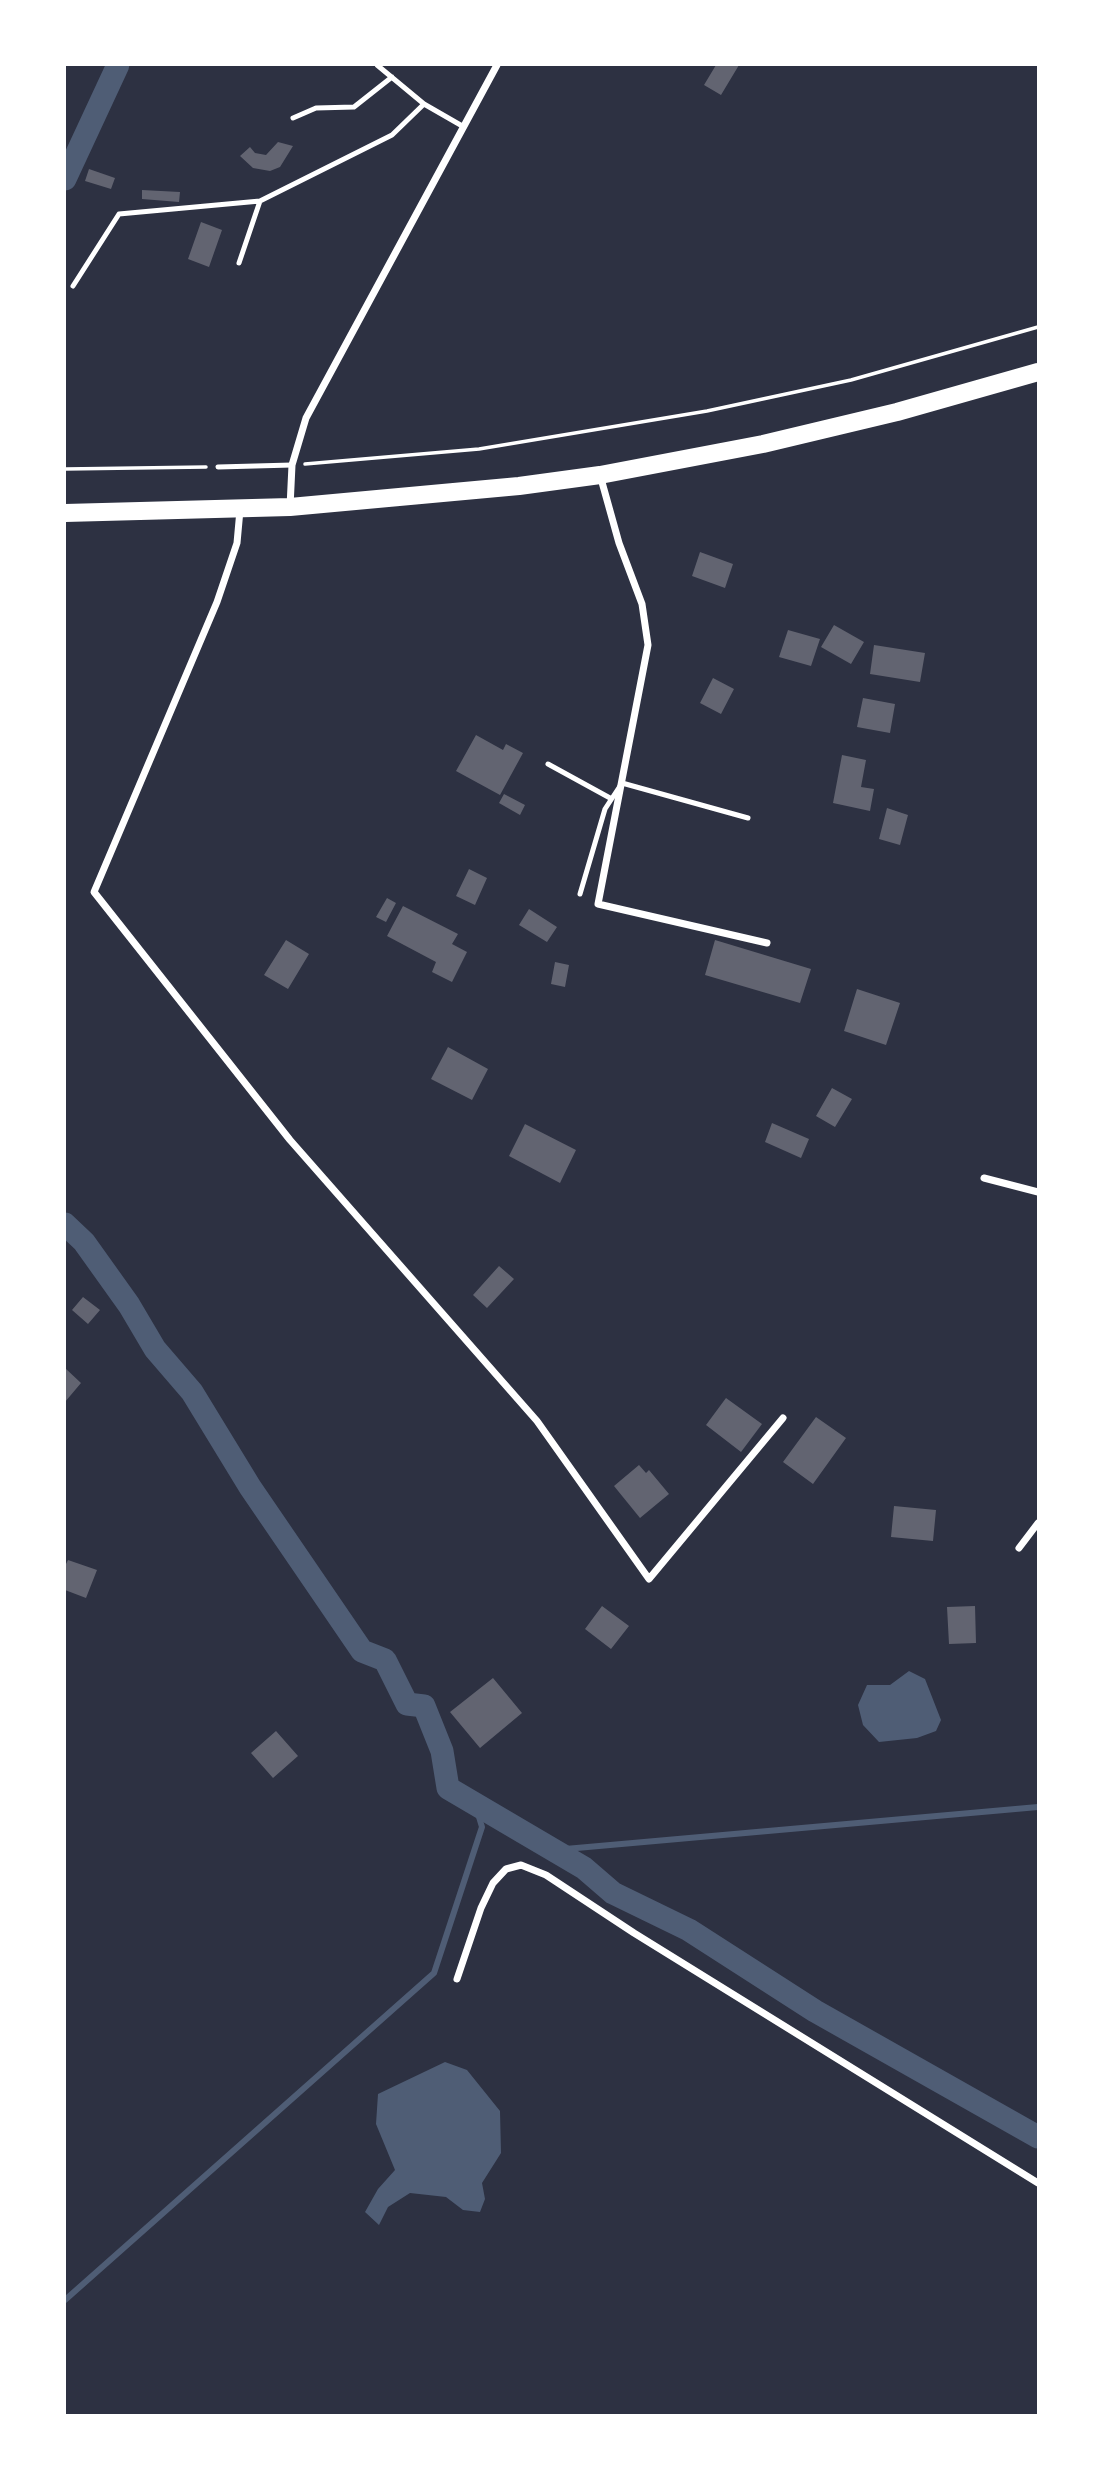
<!DOCTYPE html>
<style>
body{margin:0}
#map{position:relative;width:1103px;height:2480px;overflow:hidden;background:#2d3142;font-family:Helvetica,sans-serif}
canvas{display:block}
.frame{position:absolute;inset:0;border:66px solid #fff;pointer-events:none}
</style>
<div id="map">
<canvas width="1103" height="2480"></canvas>
<div class="frame"></div>
</div>
<script>
const g = document.querySelector('canvas').getContext('2d');
g.lineJoin = 'round';
function fill(path, color) {
  g.fillStyle = color;
  g.fill(path, 'evenodd');
}
function shape(rows) {
  const path = new Path2D();
  for (const r of rows) {
    path.moveTo(r[0], r[1]);
    for (let i = 2; i < r.length; i += 2) path.lineTo(r[i], r[i + 1]);
  }
  return path;
}
function stroke(path, color, width, dash) {
  g.strokeStyle = color;
  g.lineWidth = width;
  g.lineCap = dash ? 'butt' : 'round';
  g.setLineDash(dash || []);
  g.stroke(path);
}
const water = shape([
 [909,1671,925,1679,941,1720,936,1731,917,1738,879,1742,863,1725,858,1705,867,1685,890,1685],
 [445,2062,467,2070,500,2111,501,2153,482,2183,485,2199,480,2212,463,2210,446,2197,410,2193,388,2207,379,2225,365,2212,378,2189,395,2170,376,2124,378,2094]
]);
const stream = shape([
 [554,1850,1038,1807],
 [65,2300,434,1973,482,1827,476,1807]
]);
const canal = shape([
 [65,179,118,65],
 [65,1224,84,1242,129,1305,155,1349,192,1392,250,1487,362,1651,385,1660,407,1704,424,1706,442,1751,448,1788,584,1868,613,1893,689,1930,815,2011,1038,2137]
]);
const building = shape([
 [716,65,739,65,721,95,704,85],
 [278,142,293,146,280,167,270,171,253,168,240,156,250,147,255,153,266,155],
 [89,169,115,178,111,189,85,181],
 [142,190,180,192,179,202,142,199],
 [201,222,222,230,209,267,188,259],
 [700,552,733,564,725,588,692,576],
 [834,625,864,642,851,664,821,647],
 [788,630,820,639,811,666,779,657],
 [874,645,925,653,920,682,870,674],
 [713,678,734,689,721,714,700,703],
 [863,698,895,704,890,733,857,727],
 [476,735,503,750,506,744,523,753,500,795,456,771],
 [842,755,866,760,861,787,874,789,870,811,833,803],
 [504,794,525,805,520,815,499,803],
 [887,808,908,815,900,845,879,839],
 [469,869,487,878,475,905,456,896],
 [387,898,396,903,386,922,376,917],
 [403,906,458,934,452,944,467,952,452,982,432,972,436,962,387,936],
 [529,909,557,927,547,942,519,925],
 [286,940,309,954,288,989,264,975],
 [715,940,811,969,800,1003,705,975],
 [555,962,569,965,565,987,551,984],
 [857,989,900,1003,886,1045,844,1031],
 [448,1047,488,1069,472,1100,431,1079],
 [832,1088,852,1099,835,1127,816,1116],
 [772,1123,809,1139,801,1158,765,1142],
 [525,1124,576,1150,560,1183,509,1156],
 [499,1266,514,1279,487,1308,473,1295],
 [83,1297,100,1310,88,1324,72,1310],
 [65,1368,81,1383,65,1402],
 [726,1398,762,1424,741,1452,706,1425],
 [816,1417,846,1438,813,1484,783,1462],
 [639,1465,646,1473,649,1470,669,1494,640,1518,614,1486],
 [894,1506,936,1510,933,1541,891,1537],
 [68,1560,97,1570,86,1598,65,1590,65,1566],
 [602,1606,629,1626,611,1649,585,1629],
 [975,1606,976,1643,949,1644,947,1607],
 [493,1678,522,1713,480,1748,450,1712],
 [276,1731,298,1756,273,1778,251,1753]
]);
const path = shape([
 [305,464,479,449,707,411,851,380,1038,327],
 [65,469,206,467]
]);
const service = shape([
 [377,65,424,104,464,127],
 [293,118,316,108,354,107,392,77],
 [239,263,260,201],
 [73,286,119,214,260,201,392,135,424,104],
 [218,467,292,465],
 [548,764,610,798],
 [580,894,605,809,622,783,748,818]
]);
const minor = shape([
 [600,475,619,543,642,604,648,645,598,904,767,943],
 [290,507,292,465,306,418,497,65],
 [240,510,237,543,217,602,94,892,290,1140,537,1421,649,1579,783,1418],
 [984,1178,1038,1192],
 [1019,1548,1038,1523],
 [457,1979,481,1908,493,1883,506,1869,521,1865,546,1875,634,1933,1038,2183]
]);
const primary = shape([
 [65,513,290,507,519,486,600,475,763,444,897,412,1038,372]
]);
fill(water, '#4f5d75');
stroke(stream, '#4f5d75', 6);
stroke(canal, '#4f5d75', 23);
fill(building, '#626471');
stroke(path, '#fff', 3.5);
stroke(service, '#fff', 5);
stroke(minor, '#fff', 7);
stroke(primary, '#fff', 18);
</script>
